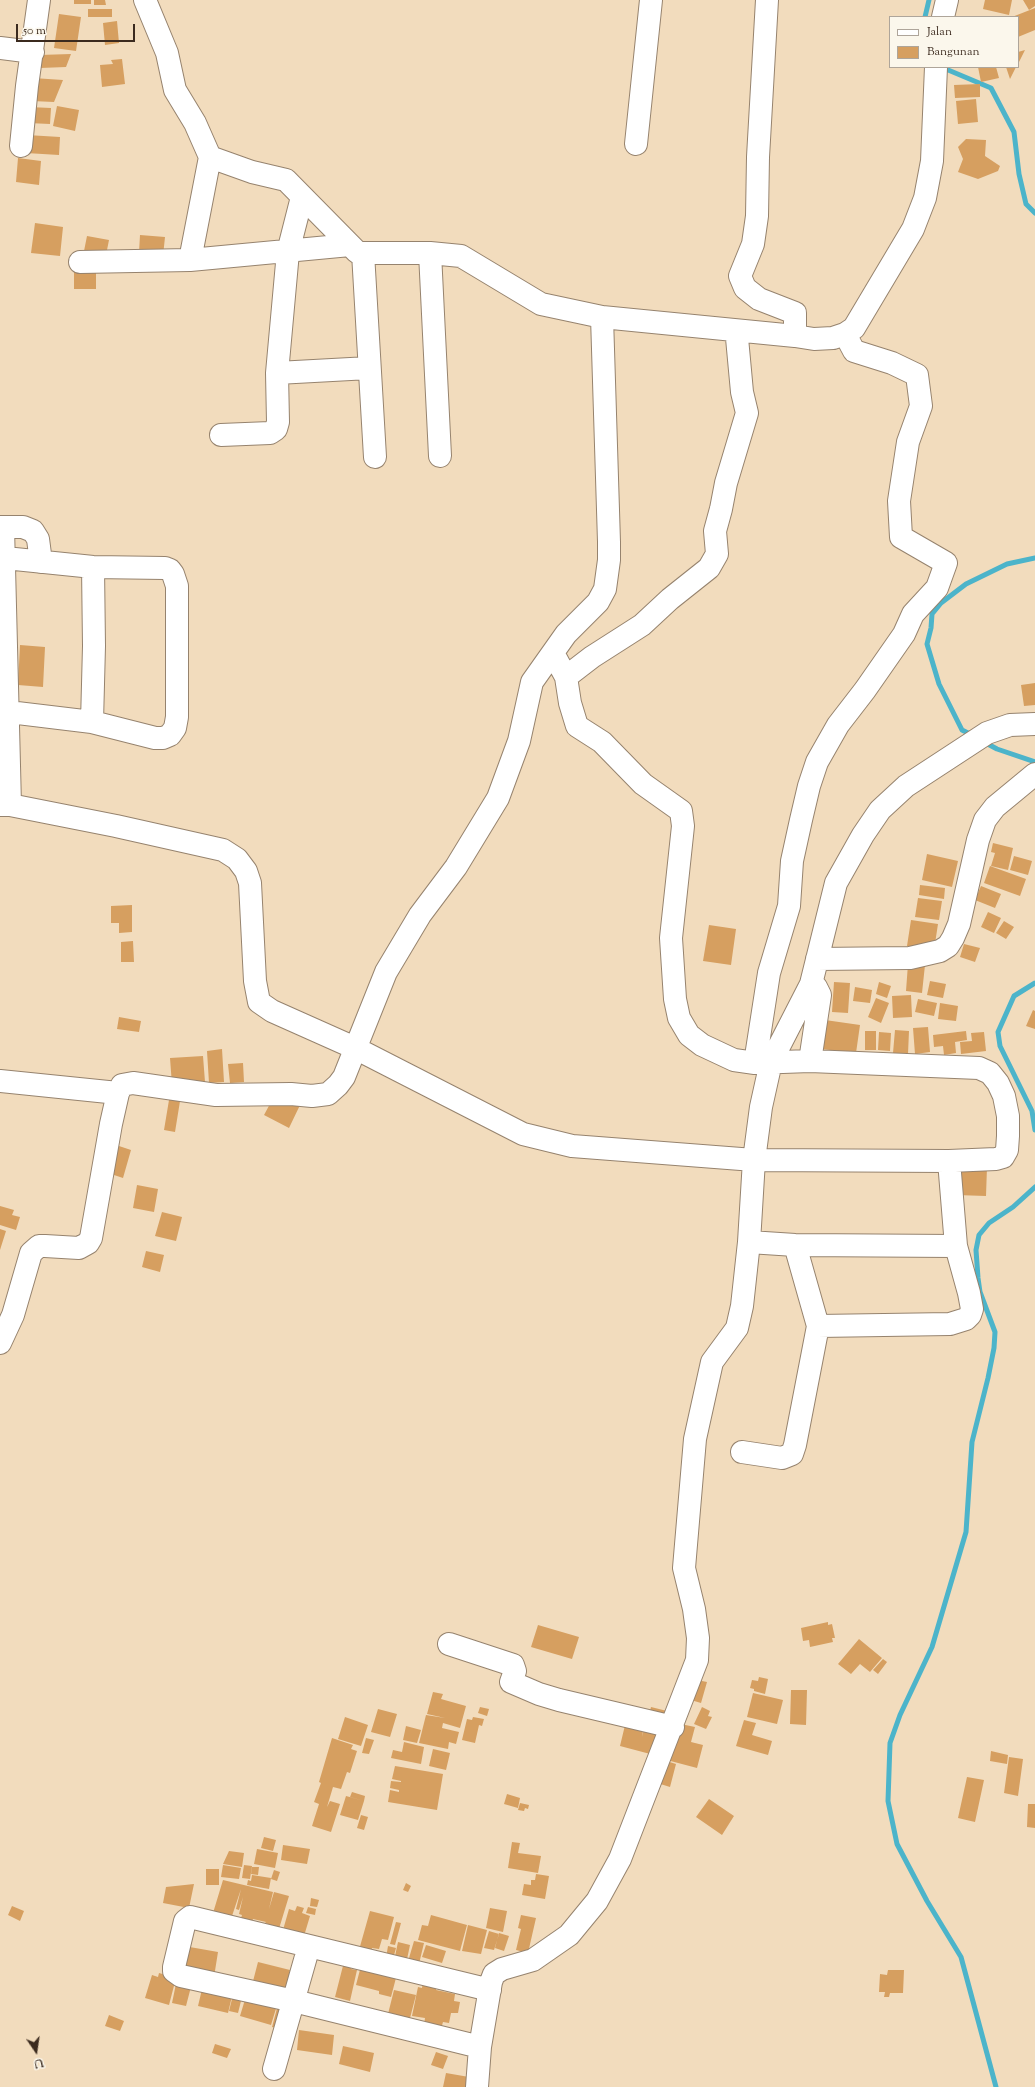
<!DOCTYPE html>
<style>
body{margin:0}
#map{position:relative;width:1035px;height:2087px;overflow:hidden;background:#f2dcbd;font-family:"Sorts Mill Goudy",serif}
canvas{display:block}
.legend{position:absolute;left:889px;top:16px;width:130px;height:52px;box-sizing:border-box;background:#fbf7ec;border:1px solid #aea59a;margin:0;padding:5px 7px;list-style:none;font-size:12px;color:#3b2a1e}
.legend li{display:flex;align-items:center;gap:8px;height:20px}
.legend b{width:20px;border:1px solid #aea59a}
.north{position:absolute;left:16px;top:2031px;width:40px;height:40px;-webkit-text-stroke:3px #fbf7ec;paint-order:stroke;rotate:167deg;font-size:11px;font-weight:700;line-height:16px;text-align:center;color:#3b2a1e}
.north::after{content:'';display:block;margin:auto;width:14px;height:18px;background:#3b2a1e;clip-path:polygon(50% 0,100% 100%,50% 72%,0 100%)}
.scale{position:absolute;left:16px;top:24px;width:119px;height:18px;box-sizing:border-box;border:2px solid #3b2a1e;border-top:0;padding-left:5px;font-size:12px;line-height:14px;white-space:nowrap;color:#3b2a1e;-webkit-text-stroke:3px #fbf7ec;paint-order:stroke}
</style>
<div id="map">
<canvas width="1035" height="2087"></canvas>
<ul class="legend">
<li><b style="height:5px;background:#fff"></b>Jalan</li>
<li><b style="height:11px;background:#d69f60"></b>Bangunan</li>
</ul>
<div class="north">U</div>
<div class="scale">50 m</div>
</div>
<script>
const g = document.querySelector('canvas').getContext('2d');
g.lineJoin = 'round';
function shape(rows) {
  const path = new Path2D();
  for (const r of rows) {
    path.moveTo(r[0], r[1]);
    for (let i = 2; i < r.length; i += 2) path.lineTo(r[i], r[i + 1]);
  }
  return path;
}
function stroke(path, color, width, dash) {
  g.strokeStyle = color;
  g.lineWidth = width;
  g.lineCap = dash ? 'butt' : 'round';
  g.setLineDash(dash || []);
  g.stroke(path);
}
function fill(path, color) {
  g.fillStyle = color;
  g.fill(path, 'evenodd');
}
const stream = shape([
 [925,17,929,0],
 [941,67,991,88,1014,132,1019,174,1026,204,1035,213],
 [972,735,962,730,939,684,927,644,931,628,932,614,941,603,966,584,1007,564,1035,558],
 [984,742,997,749,1035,762],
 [1035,983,1014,996,998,1032,1000,1046,1032,1111,1035,1130],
 [996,2087,961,1957,927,1901,897,1844,888,1801,890,1743,900,1715,932,1647,966,1532,972,1442,988,1378,994,1348,995,1332,980,1292,978,1278,976,1250,979,1235,989,1223,1013,1207,1035,1187]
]);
const building = shape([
 [74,0,91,0,91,4,74,4],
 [94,0,105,0,106,5,94,5],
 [985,0,1012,0,1009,15,983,9],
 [1023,0,1035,0,1035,6,1029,10],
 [1035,8,1035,30,1018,37,1018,17,1012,17],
 [88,9,112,9,112,17,88,17],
 [59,14,81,17,76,51,54,48],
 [117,21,119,43,105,45,103,23],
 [1025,50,1018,64,1018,52],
 [71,54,66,67,40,68,39,55],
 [122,59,125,84,102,87,100,65,113,64,111,60],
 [978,67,996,67,999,78,981,82],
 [1006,67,1016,67,1010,79],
 [33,78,63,80,54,102,32,101],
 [980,84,980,97,955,98,954,85],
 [976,99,978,122,958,124,956,101],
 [57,106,79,110,75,131,53,126],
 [29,107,51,108,50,124,28,123],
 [27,135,60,137,59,155,26,153],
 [966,139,986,140,985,156,1000,166,998,171,978,179,958,172,963,159,958,147],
 [18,158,41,161,39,185,16,182],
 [35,223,63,227,60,256,31,253],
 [140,235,165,237,163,256,139,253],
 [87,236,109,240,105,260,83,256],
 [74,268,96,269,96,289,74,289],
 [20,645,45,647,43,687,18,685],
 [1035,683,1035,705,1024,706,1021,685],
 [993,843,1013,848,1008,870,991,866,995,853,991,852],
 [927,854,958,861,952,887,922,880],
 [1014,856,1032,861,1028,875,1010,870],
 [990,866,1026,879,1020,896,984,883],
 [920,885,945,888,944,899,919,895],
 [981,886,1001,894,995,908,975,900],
 [918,898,942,901,939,920,915,917],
 [132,905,132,932,119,933,119,923,111,923,111,906],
 [988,912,1001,918,994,933,981,927],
 [911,920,938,924,934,950,907,946],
 [1004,921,1014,927,1006,939,996,933],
 [709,925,736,929,731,965,703,961],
 [133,941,134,962,121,962,121,942],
 [964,944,980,948,975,962,960,957],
 [908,964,925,965,922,993,906,991],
 [930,981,946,984,943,998,927,995],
 [834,982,850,983,848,1013,832,1012],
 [879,982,891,986,887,998,876,994],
 [855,987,872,990,870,1003,853,1001],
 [911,995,912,1017,893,1018,892,996],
 [876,998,889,1003,881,1023,868,1017],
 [918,999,937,1003,934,1016,915,1012],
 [940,1003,958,1006,956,1021,938,1019],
 [1033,1010,1035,1011,1035,1029,1026,1026],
 [119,1017,141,1021,139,1032,117,1029],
 [825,1020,860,1025,856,1053,821,1049],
 [928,1027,930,1052,915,1054,913,1028],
 [895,1030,909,1031,908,1054,893,1053],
 [865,1031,876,1031,876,1050,865,1050],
 [966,1031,967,1040,955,1042,956,1053,944,1055,943,1046,934,1047,933,1035],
 [879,1032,891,1033,890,1051,878,1050],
 [984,1032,986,1051,961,1054,960,1042,972,1041,971,1033],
 [222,1049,224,1082,209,1083,207,1051],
 [203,1056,205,1082,172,1085,170,1058],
 [243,1063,244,1082,230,1083,228,1064],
 [170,1094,181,1095,175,1132,164,1130],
 [271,1102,301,1103,289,1128,264,1115],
 [113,1144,131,1150,123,1178,105,1172],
 [957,1167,987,1167,986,1196,956,1195],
 [137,1185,158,1189,154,1212,133,1208],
 [0,1206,14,1210,12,1215,20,1217,16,1230,0,1225],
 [162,1212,182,1217,176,1241,155,1236],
 [0,1229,6,1231,0,1250],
 [146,1251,164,1255,160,1272,142,1267],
 [828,1622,828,1625,832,1624,835,1638,832,1638,833,1642,810,1647,809,1640,803,1641,801,1628],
 [538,1625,579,1637,572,1659,531,1647],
 [859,1639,882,1658,870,1672,860,1664,851,1674,838,1664],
 [883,1659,887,1662,878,1674,873,1670],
 [759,1677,768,1679,765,1694,754,1691,754,1689,750,1688,752,1680,758,1681],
 [692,1679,707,1682,701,1703,684,1698],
 [791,1690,807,1690,806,1725,790,1724],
 [433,1692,443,1694,441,1699,466,1706,460,1728,443,1723,442,1728,459,1732,456,1744,449,1742,448,1749,419,1743,426,1715,445,1718,427,1714],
 [753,1693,783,1700,777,1724,747,1717],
 [480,1707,489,1709,487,1716,478,1713],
 [651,1707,671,1712,667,1724,649,1715],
 [702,1707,710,1711,708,1716,712,1717,706,1729,694,1724],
 [378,1709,397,1714,390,1737,371,1732],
 [345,1717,368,1725,361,1746,338,1739],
 [473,1717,484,1719,482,1726,479,1725,475,1743,462,1740,467,1719,472,1720],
 [744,1720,756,1723,752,1735,772,1741,768,1755,736,1746],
 [626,1721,644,1725,642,1737,646,1721,665,1730,654,1755,620,1746],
 [676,1723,695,1727,691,1742,703,1745,697,1768,663,1759],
 [406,1726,421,1730,417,1743,403,1740],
 [332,1738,353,1745,351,1749,357,1751,350,1773,347,1772,341,1789,333,1787,327,1807,330,1801,340,1804,331,1832,312,1826,319,1804,314,1802,321,1783,319,1782],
 [366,1738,374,1740,369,1754,362,1753],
 [404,1742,424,1747,421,1764,391,1758,393,1750,402,1752],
 [433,1749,450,1753,446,1770,429,1766],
 [991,1751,1008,1755,1007,1764,990,1761],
 [1009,1757,1023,1759,1018,1796,1004,1793],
 [660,1759,676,1764,670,1787,654,1782],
 [395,1766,443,1774,437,1810,388,1802,390,1790,399,1792,399,1790,390,1788,391,1781,401,1782,401,1781,392,1779],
 [967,1777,984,1780,975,1822,958,1818],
 [352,1792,365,1796,364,1801,350,1797],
 [507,1794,520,1798,518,1808,504,1804],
 [346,1796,364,1801,358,1820,340,1815],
 [709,1799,734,1816,722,1835,696,1817],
 [520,1803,529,1805,528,1809,525,1808,524,1811,518,1810],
 [1028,1804,1035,1804,1035,1828,1027,1827],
 [361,1815,368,1817,364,1830,357,1828],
 [264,1837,276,1840,273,1851,261,1848],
 [512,1842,520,1843,518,1853,541,1856,538,1873,508,1868],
 [283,1845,310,1849,307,1864,281,1860],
 [257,1849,278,1853,275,1868,254,1864],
 [229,1851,244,1853,242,1867,223,1864],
 [223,1865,241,1868,239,1879,221,1877],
 [244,1865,252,1866,250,1879,242,1878],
 [252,1867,259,1867,258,1875,251,1874],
 [206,1869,219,1869,219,1885,206,1885],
 [274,1870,280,1872,277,1881,271,1879],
 [536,1874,549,1876,545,1899,522,1895,524,1884,531,1885,531,1880,535,1880],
 [252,1875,271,1878,269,1889,247,1885,248,1880,251,1881],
 [223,1880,273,1892,269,1909,274,1892,289,1896,278,1932,267,1929,268,1924,265,1923,266,1922,253,1919,251,1924,240,1921,242,1915,239,1914,243,1897,239,1910,236,1909,241,1889,231,1919,213,1913],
 [406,1883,411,1886,408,1892,403,1890],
 [194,1884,189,1908,163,1903,166,1887],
 [311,1898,319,1900,317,1907,310,1906],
 [12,1906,24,1911,20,1921,8,1915],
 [297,1906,304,1908,302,1913,310,1916,304,1936,283,1930,289,1909,295,1911],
 [308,1907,316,1909,315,1915,306,1913],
 [490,1908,507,1911,503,1932,486,1928],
 [370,1911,394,1917,388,1940,382,1939,379,1949,372,1948,371,1953,359,1950],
 [431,1915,467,1925,460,1951,418,1940,422,1925,428,1926],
 [521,1915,536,1918,528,1953,516,1950,521,1929,518,1928],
 [396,1922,401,1923,395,1945,390,1944],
 [468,1925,487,1930,481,1954,462,1951],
 [489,1931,499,1934,494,1950,484,1948],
 [499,1933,509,1936,504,1951,495,1948],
 [414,1941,424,1943,418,1968,407,1965],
 [398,1942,410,1945,406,1964,394,1961],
 [426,1945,446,1951,442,1963,422,1957],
 [184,1946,218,1952,214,1977,179,1971],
 [388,1946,396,1948,393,1959,386,1958],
 [345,1958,353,1960,351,1969,357,1970,350,2001,335,1997],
 [258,1962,290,1970,285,1993,252,1985],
 [362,1962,397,1974,391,1997,379,1994,379,1991,356,1985],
 [888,1970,904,1970,903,1993,890,1993,889,1997,884,1997,885,1992,879,1992,880,1974,887,1975],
 [159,1973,176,1978,169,2005,145,1998,152,1975,158,1977],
 [177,1979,192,1983,186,2006,172,2003],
 [423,1981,437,1984,436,1990,455,1994,454,2001,460,2002,458,2013,451,2013,449,2023,443,2022,441,2029,424,2025,425,2018,412,2016,418,1987,422,1988],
 [203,1985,233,1992,228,2013,198,2006],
 [394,1990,416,1995,410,2018,397,2015,396,2020,387,2018],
 [247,1993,278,2002,271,2025,240,2016],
 [233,1995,242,1997,238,2013,229,2011],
 [279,2001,287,2003,280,2029,272,2027],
 [109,2015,124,2021,120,2031,105,2026],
 [299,2030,334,2035,332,2055,297,2050],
 [215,2044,231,2049,227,2058,212,2053],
 [343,2046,374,2053,370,2072,339,2064],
 [436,2052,448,2056,443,2069,431,2065],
 [446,2073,469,2077,467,2087,443,2087]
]);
const minor = shape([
 [145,0,167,53,175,90,195,123,210,157,252,172,286,180,357,252,363,253,430,253,461,256,541,304,602,317,795,336,814,339,833,338,845,334,854,328,913,229,925,198,932,161,936,67],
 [767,0,758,157,757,216,753,244,740,276,745,288,759,299,795,313,795,336],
 [943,17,947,0],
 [0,48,33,52],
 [636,144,651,0],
 [21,146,27,86,39,0],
 [363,253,375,457],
 [430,253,440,456],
 [190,260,210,157],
 [80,262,190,260,350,245],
 [277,373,369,368],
 [221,435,270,433,276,429,278,422,277,373,288,252,302,197],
 [0,527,23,527,33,531,38,539,41,562],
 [3,527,10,805],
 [566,677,592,657,642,625,670,599,709,568,717,554,715,531,721,509,726,483,747,413,742,392,737,338,739,331],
 [0,711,92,722,155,738,163,738,170,735,175,728,177,717,177,586,173,574,170,570,165,568,93,567,5,558],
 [92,722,94,646,93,567],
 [0,805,10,805,116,826,223,850,237,859,246,871,250,883,255,981,259,1002,272,1011,355,1048,523,1134,572,1146,754,1160,949,1161,996,1159,1003,1157,1007,1150,1008,1136,1008,1116,1004,1096,998,1083,990,1073,979,1068,810,1061,755,1063,734,1060,702,1045,689,1035,679,1018,675,999,671,938,683,826,681,811,643,784,602,742,577,726,570,703,566,677,553,653],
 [817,959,910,958,940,951,948,946,953,938,959,924,978,840,985,820,995,807,1035,774],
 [810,1061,820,995,816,987,811,984],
 [755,1063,769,973,789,906,792,861,801,820,809,786,817,762,838,725,865,690,904,634,913,614,937,588,946,563,901,537,899,501,908,442,921,406,917,375,892,363,854,351,845,334],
 [0,1081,118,1093],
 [749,1242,795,1245,956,1246],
 [818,1326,950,1324,966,1319,970,1315,972,1309,969,1293,956,1246,949,1161],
 [0,1343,13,1315,31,1253,39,1246,45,1246,79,1248,88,1243,91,1238,111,1124,118,1093,122,1085,133,1083,216,1095,291,1094,312,1096,328,1094,338,1085,344,1077,386,972,420,915,456,867,498,798,519,741,532,682,566,634,598,602,605,589,609,560,609,542,602,317],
 [742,1452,782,1458,792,1454,795,1445,818,1326,795,1245],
 [449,1644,513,1665,515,1671,511,1682,539,1694,559,1700,673,1727],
 [480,2047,294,2001,181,1976,174,1971,174,1967,185,1921,190,1917,490,1990],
 [274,2069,309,1946],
 [477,2087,480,2047,491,1982,494,1974,502,1969,533,1960,569,1935,597,1901,620,1859,697,1660,698,1638,694,1609,684,1568,695,1439,712,1362,737,1328,742,1306,749,1242,754,1160,761,1107,771,1062,811,984,836,883,863,835,880,810,906,786,987,733,1010,725,1035,724]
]);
stroke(stream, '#4cb4ca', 5);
fill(building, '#d69f60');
stroke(minor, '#96836e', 24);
stroke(minor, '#fff', 22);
</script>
